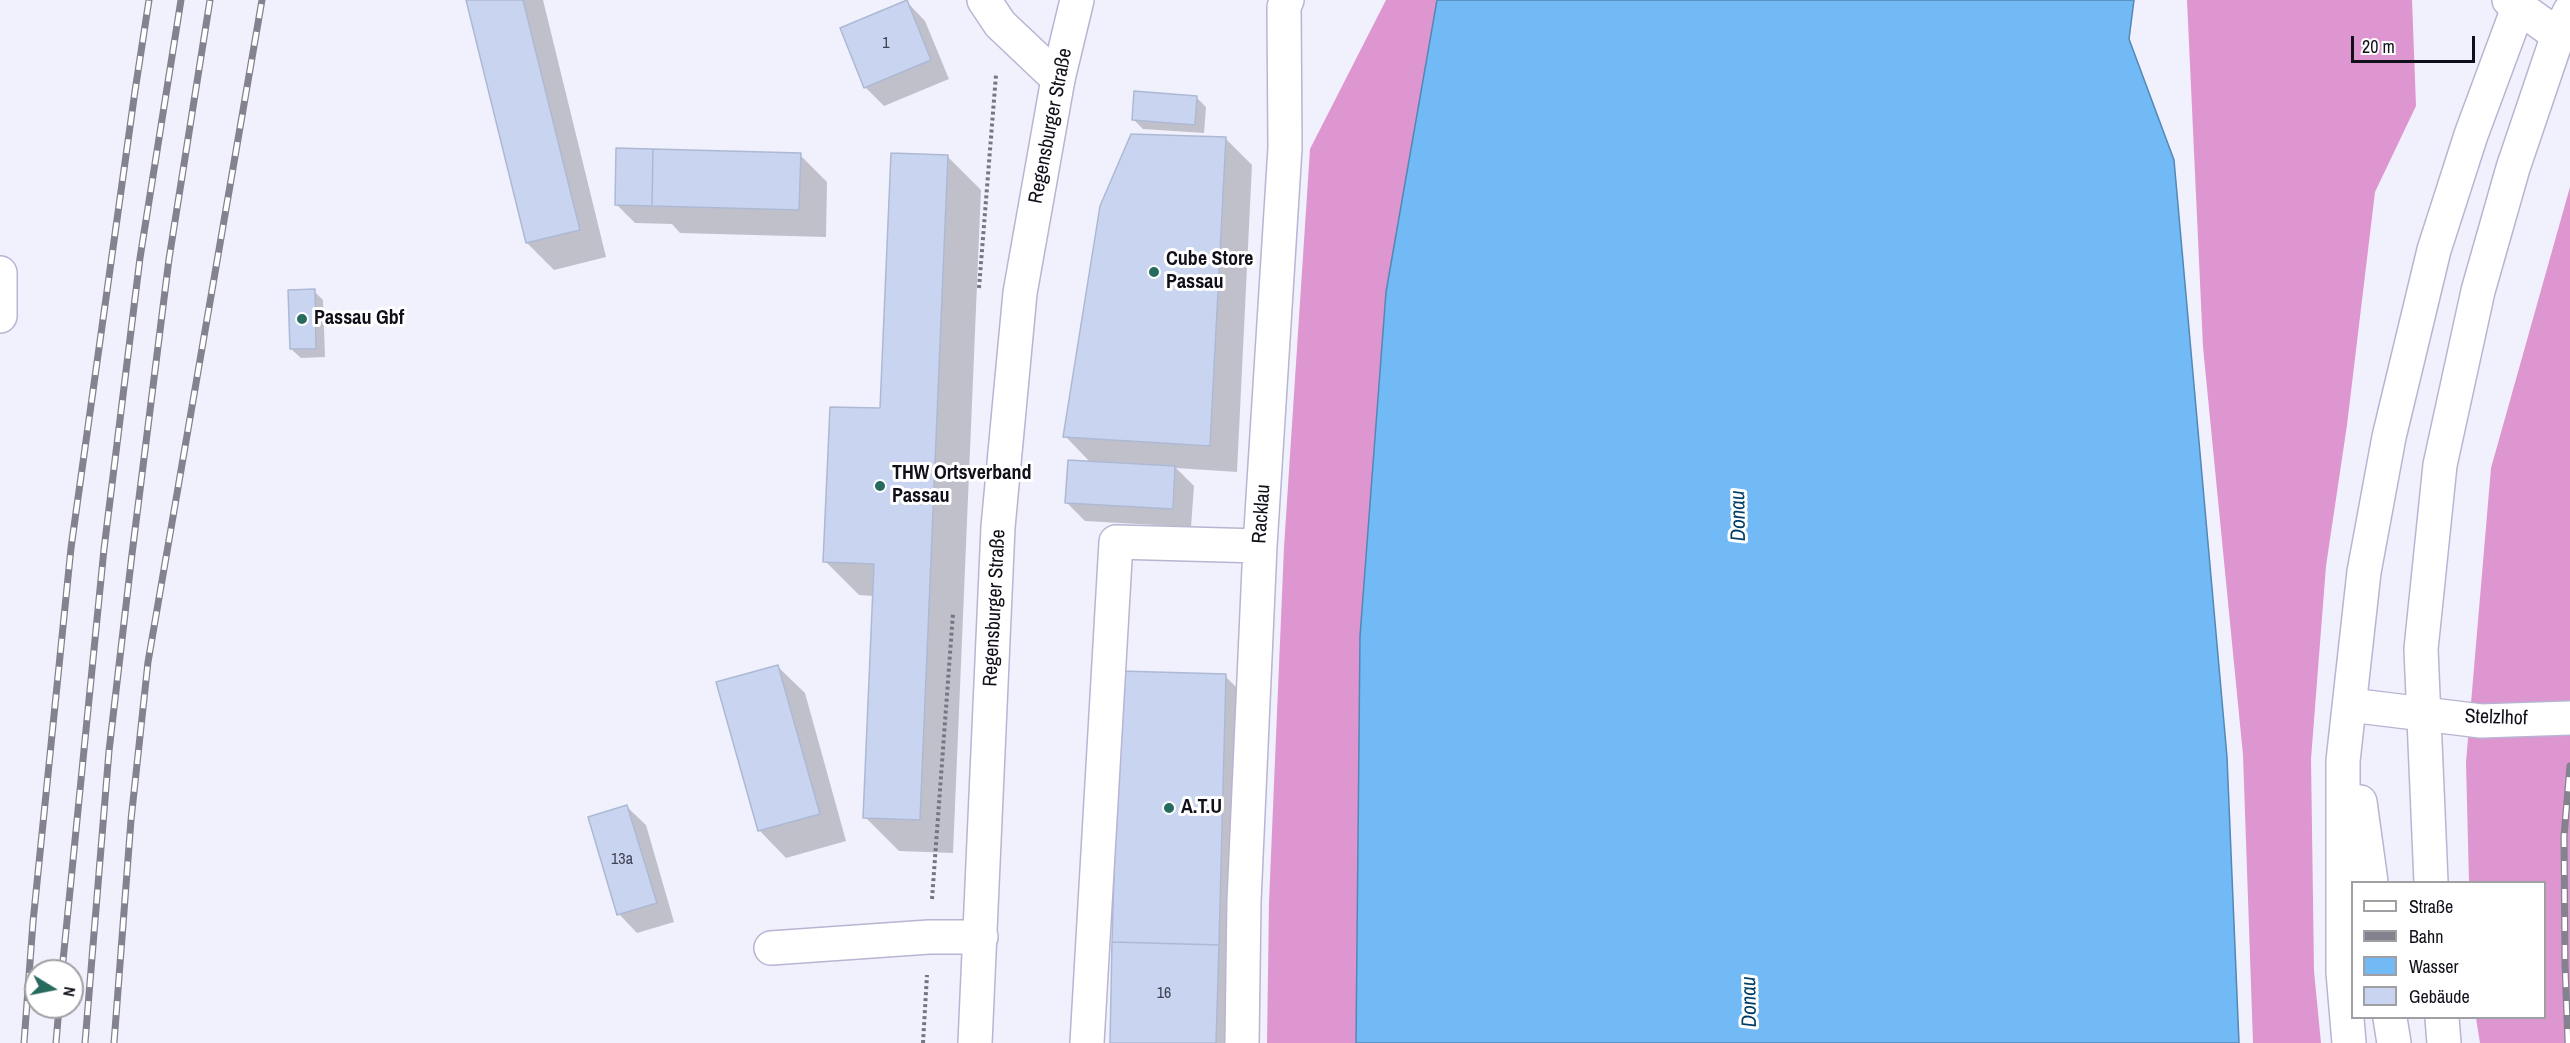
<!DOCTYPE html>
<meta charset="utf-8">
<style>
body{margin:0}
#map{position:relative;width:2570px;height:1043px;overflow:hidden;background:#f1f0fd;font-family:"Archivo Narrow",sans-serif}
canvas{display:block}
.legend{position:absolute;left:2351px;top:881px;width:195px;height:138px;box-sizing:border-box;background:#fff;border:2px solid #a09fa3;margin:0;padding:8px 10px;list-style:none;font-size:18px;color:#11101a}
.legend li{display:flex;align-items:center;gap:12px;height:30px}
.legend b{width:30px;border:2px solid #a09fa3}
.north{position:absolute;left:24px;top:959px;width:60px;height:60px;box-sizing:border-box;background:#fff;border:2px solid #a09fa3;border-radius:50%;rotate:100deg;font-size:16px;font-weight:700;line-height:24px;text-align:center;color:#11101a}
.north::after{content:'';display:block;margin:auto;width:21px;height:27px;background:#276b5e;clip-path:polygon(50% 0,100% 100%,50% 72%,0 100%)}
.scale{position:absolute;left:2351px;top:36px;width:124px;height:27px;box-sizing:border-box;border:3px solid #11101a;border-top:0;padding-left:8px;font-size:18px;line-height:21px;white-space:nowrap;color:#11101a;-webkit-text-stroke:4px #fff;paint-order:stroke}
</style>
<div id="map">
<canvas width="2570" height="1043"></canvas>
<ul class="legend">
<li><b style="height:8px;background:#fff"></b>Straße</li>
<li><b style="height:8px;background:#83828e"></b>Bahn</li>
<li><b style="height:16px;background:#71baf6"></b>Wasser</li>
<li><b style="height:16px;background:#c8d4f0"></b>Gebäude</li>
</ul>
<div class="north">N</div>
<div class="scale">20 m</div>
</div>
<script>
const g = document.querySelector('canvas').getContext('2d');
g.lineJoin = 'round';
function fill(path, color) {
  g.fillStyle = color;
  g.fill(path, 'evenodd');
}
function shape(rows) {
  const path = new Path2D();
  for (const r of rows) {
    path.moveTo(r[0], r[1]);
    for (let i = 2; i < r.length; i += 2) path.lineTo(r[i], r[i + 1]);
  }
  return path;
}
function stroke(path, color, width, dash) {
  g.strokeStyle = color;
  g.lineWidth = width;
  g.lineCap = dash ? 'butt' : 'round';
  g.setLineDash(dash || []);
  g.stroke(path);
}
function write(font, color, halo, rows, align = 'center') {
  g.font = font + ' "Archivo Narrow",sans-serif';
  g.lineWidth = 6;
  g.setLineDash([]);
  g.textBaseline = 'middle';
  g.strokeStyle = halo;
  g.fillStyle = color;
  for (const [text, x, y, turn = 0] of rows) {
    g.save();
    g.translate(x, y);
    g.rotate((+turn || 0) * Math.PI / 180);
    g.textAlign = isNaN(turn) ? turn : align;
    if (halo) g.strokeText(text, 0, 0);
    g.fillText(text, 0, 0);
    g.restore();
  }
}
const forest = shape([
 [1386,0,1437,0,1386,292,1360,636,1356,1043,1267,1043,1269,902,1284,547,1310,149],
 [2187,0,2412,0,2416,106,2375,192,2347,425,2326,566,2311,759,2314,971,2321,1043,2253,1043,2243,755,2203,347],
 [2570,187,2570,1043,2480,1043,2476,1018,2544,1018,2544,882,2469,882,2466,762,2491,468]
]);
const water = shape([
 [1437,0,2134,0,2129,39,2174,160,2227,757,2239,1043,1356,1043,1360,636,1386,292,1437,0]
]);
const shadow = shape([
 [467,0,543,0,606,257,554,270,527,243],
 [907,2,925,21,949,79,884,106,865,87],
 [1196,97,1206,107,1204,133,1143,129,1133,119],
 [1225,138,1252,165,1237,472,1176,468,1194,486,1191,527,1085,521,1066,502,1091,463,1065,436],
 [800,155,827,182,826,237,680,233,672,224,635,223,616,204],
 [947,156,981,190,953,853,899,851,865,817,874,596,859,595,825,561,881,410],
 [314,291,323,300,325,357,301,358,291,349],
 [777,666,805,693,846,841,786,858,759,830],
 [1225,676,1259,710,1244,1043,1111,1043],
 [627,807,646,825,674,922,637,933,619,914]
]);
const building = shape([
 [466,0,523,0,580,230,526,243,466,0],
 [907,0,931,60,864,88,840,28,907,0],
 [1134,91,1197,96,1195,125,1132,120,1134,91],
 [1131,134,1226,137,1210,446,1063,437,1100,206,1131,134],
 [616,148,653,149,652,206,615,205,616,148],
 [653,149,801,153,799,210,652,206,653,149],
 [891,153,948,155,920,820,863,818,874,564,823,562,830,407,880,408,891,153],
 [315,289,316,349,290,349,288,290,315,289],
 [1068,460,1175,466,1173,509,1065,503,1068,460],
 [778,665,820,814,758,831,716,682,778,665],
 [1120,671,1226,674,1219,945,1112,942,1120,671],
 [627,805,657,903,617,915,588,817,627,805],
 [1112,942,1219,945,1216,1043,1110,1043,1112,942]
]);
const path = shape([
 [979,288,996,75],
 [932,899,953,613],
 [923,1043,927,975]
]);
const minor = shape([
 [984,0,1000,24,1058,79],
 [2509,0,2558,35],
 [0,273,0,316],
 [2350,705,2481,721,2570,718],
 [771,948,929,937,981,937],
 [1087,1043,1116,542,1260,546],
 [1242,1043,1244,901,1260,546,1285,148,1284,7,1287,0]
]);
const major = shape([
 [2360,802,2371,882],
 [2431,882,2421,649,2440,465,2478,291,2513,168,2558,35,2570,11],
 [2390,1018,2394,1043],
 [2442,1018,2444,1043],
 [975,1043,998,527,1020,293,1058,79,1077,0],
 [2349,1043,2343,972,2343,761,2364,572,2389,437,2434,250,2471,135,2521,0]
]);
const rail = shape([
 [62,971,104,549,140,258,181,0],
 [24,1043,33,922,71,548,135,91,149,0],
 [56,1043,59,1007],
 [85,1043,109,751,132,554,169,259,210,0],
 [114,1043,131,820,148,662,262,0],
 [2568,1043,2565,964,2564,836,2570,766]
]);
const markers = [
 [1154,272,6,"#276b5e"],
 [302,319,6,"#276b5e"],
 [880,486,6,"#276b5e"],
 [1169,808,6,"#276b5e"]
];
const numberNames = [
 ["1",886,44],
 ["13a",622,860],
 ["16",1164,994]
];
const streetNames = [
 ["Regensburger Straße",1051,126,-79],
 ["Racklau",1262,514,-86],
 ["Regensburger Straße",995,608,-87],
 ["Stelzlhof",2496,718,2]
];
const poiNames = [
 ["Cube Store",1166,260],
 ["Passau",1166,283],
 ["Passau Gbf",314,319],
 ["THW Ortsverband",892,474],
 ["Passau",892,497],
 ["A.T.U",1181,808]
];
const waterNames = [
 ["Donau",1739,516,-91],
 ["Donau",1750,1002,-91]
];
fill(forest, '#de96d0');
fill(water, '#71baf6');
stroke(water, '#5487b4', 1.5);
fill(shadow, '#0003');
fill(building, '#c8d4f0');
stroke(building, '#adb9d4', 1.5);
stroke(minor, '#b7b5d2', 36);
stroke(major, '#b7b5d2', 36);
stroke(path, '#767581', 4, [3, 3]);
stroke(minor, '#fff', 33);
stroke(major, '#fff', 33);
stroke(rail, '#83828e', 7);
stroke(rail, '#fff', 4.5, [14]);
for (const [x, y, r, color] of markers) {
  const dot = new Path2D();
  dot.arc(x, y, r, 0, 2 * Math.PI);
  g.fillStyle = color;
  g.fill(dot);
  stroke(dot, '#fff', 2);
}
write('16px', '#3f4150', null, numberNames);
write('20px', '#11101a', '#fff', streetNames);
write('bold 20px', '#11101a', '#fff', poiNames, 'left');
write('italic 21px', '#023d63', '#fff', waterNames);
</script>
